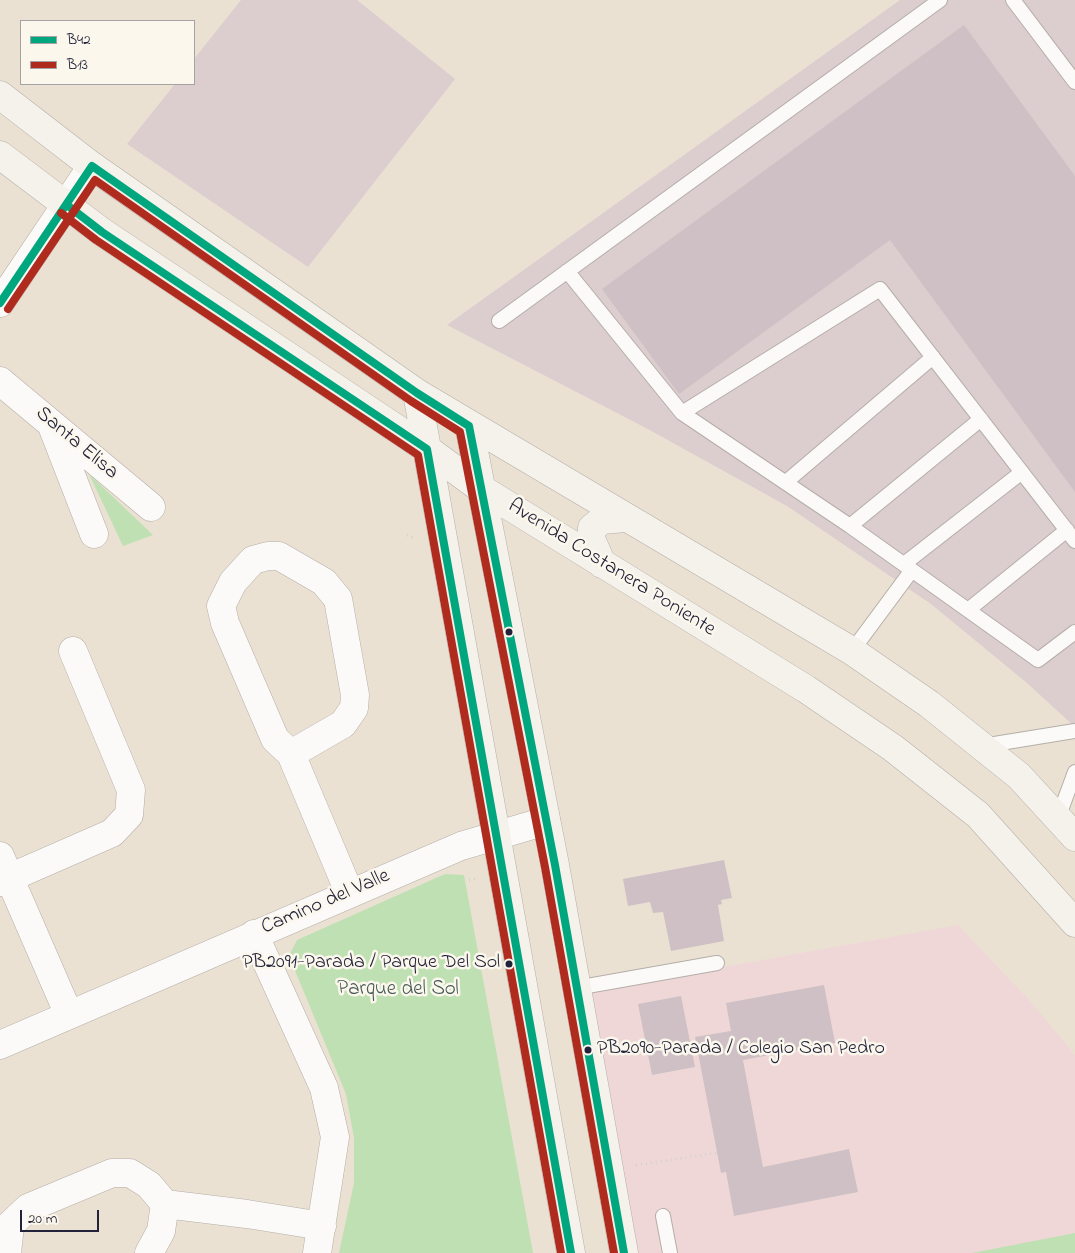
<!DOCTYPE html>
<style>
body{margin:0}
#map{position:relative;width:1075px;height:1253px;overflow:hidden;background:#eae1d3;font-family:"Indie Flower",sans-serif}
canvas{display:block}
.legend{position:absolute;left:20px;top:20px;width:175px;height:65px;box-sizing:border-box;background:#fbf7ec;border:1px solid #a4a2a5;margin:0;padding:6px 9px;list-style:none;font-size:15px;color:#22223b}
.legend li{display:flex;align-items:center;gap:10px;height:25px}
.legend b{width:25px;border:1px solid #a4a2a5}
.scale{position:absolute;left:20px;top:1210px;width:79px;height:22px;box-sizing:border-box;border:2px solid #22223b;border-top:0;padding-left:6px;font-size:15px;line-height:18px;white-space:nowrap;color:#22223b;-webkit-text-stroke:4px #fbf7ec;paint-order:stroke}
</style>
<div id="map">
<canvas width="1075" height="1253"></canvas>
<ul class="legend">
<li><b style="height:6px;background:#00a77e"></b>B42</li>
<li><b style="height:6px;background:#af2b1e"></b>B13</li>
</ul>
<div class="scale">20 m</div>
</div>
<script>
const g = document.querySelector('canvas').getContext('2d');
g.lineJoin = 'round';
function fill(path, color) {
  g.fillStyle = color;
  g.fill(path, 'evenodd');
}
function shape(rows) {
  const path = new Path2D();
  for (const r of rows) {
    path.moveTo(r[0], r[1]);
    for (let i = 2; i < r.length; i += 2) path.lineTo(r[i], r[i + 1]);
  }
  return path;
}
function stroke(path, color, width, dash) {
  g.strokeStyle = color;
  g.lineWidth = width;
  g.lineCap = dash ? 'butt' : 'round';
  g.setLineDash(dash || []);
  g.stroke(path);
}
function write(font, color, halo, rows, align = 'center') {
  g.font = font + ' "Indie Flower",sans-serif';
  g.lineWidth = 5;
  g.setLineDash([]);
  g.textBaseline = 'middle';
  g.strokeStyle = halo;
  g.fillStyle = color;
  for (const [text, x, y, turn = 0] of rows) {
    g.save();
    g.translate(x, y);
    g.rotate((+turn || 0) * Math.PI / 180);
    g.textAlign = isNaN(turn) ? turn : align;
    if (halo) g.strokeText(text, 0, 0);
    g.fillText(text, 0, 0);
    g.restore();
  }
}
const built = shape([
 [958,925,1031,1002,1075,1055,1075,1253,637,1253,588,991]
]);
const industrial = shape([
 [241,0,357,0,455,79,308,267,127,144,175,84,194,84,194,59],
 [900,0,1075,0,1075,727,1027,683,931,604,787,506,646,428,447,325]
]);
const green = shape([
 [89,474,153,535,123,546],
 [445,874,464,875,533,1253,339,1253,354,1183,354,1138,346,1094,289,956,297,940],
 [1075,1233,1075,1253,972,1253]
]);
const building = shape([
 [964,25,1075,176,1075,492,890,240,679,394,602,289],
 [724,860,732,898,721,900,722,904,718,905,724,941,671,951,663,912,653,913,650,902,628,906,623,879],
 [824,985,835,1043,743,1060,763,1167,849,1149,858,1192,734,1216,726,1172,721,1173,695,1037,731,1031,726,1003],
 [681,996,695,1067,652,1075,638,1004]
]);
const path = shape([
 [407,535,415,539],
 [469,880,478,878],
 [636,1165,717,1153]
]);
const lane = shape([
 [1013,0,1075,82],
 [567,271,682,413,850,526,1038,660,1075,632],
 [499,321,940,0],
 [682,413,880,289,1075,541],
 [786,482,933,357],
 [850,526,981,419],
 [904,564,1022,472],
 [968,610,1067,530],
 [852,651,912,570],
 [982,746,1075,731],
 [1058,818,1075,772],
 [576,988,717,963],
 [663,1216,670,1253]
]);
const street = shape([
 [0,303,92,166],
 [0,381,151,507],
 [52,426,94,534],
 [291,754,343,724,354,708,355,695,338,599,324,582,279,556,268,556,253,560,233,582,221,606,225,623,275,739,291,754,349,892],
 [0,856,69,1015],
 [0,882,112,833,129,815,131,790,73,651],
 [254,934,324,1088,335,1137,317,1253],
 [0,1045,461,846,546,821],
 [165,1204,247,1214,322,1226],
 [7,1253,10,1225,28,1208,112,1173,130,1173,149,1185,165,1204,161,1231,149,1253]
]);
const secondary = shape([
 [0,95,92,166,417,393,852,651,929,704,1019,776,1075,837],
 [0,155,102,232,427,449,480,488,806,689,893,748,978,815,1075,923],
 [417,393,571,1253],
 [469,426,555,865,624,1253],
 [602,564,591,539,592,528,602,520,626,518]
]);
const bus1 = shape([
 [67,205,102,232,427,449,571,1253],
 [0,303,92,166,417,393,469,426,555,865,624,1253]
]);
const bus2 = shape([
 [61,213,96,240,418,455,561,1253],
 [8,309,95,180,411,401,460,432,545,867,614,1253]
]);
const markers = [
 [509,632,4.5,"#22223b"],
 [509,964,4.5,"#22223b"],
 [588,1050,4.5,"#22223b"]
];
const busNames = [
 ["PB2091-Parada / Parque Del Sol",500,964],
 ["PB2090-Parada / Colegio San Pedro",597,1050,"left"]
];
const streetNames = [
 ["Santa Elisa",76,444,40],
 ["Avenida Costanera Poniente",611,569,32],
 ["Camino del Valle",326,903,-23]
];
const parkNames = [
 ["Parque del Sol",398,991]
];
fill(built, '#f0d7d7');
fill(industrial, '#dccdcf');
fill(green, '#bee0b2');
fill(building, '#cec0c4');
stroke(lane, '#b4aea8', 16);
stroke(street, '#b4aea8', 29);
stroke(secondary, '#b4aea8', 29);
stroke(path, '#d4d1cf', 3, [1, 4]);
stroke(lane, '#fcfaf8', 14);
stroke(street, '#fcfaf8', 28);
stroke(secondary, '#f5f1eb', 28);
stroke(bus1, '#00a77e', 8);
stroke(bus2, '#af2b1e', 8);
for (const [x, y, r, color] of markers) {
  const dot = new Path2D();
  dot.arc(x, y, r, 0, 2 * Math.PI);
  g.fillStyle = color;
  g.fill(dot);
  stroke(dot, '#fbf7ec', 2);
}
write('20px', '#22223b', '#fbf7ec', busNames, 'right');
write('21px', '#22223b', '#fbf7ec', streetNames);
write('21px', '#465b57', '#fbf7ec', parkNames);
</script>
